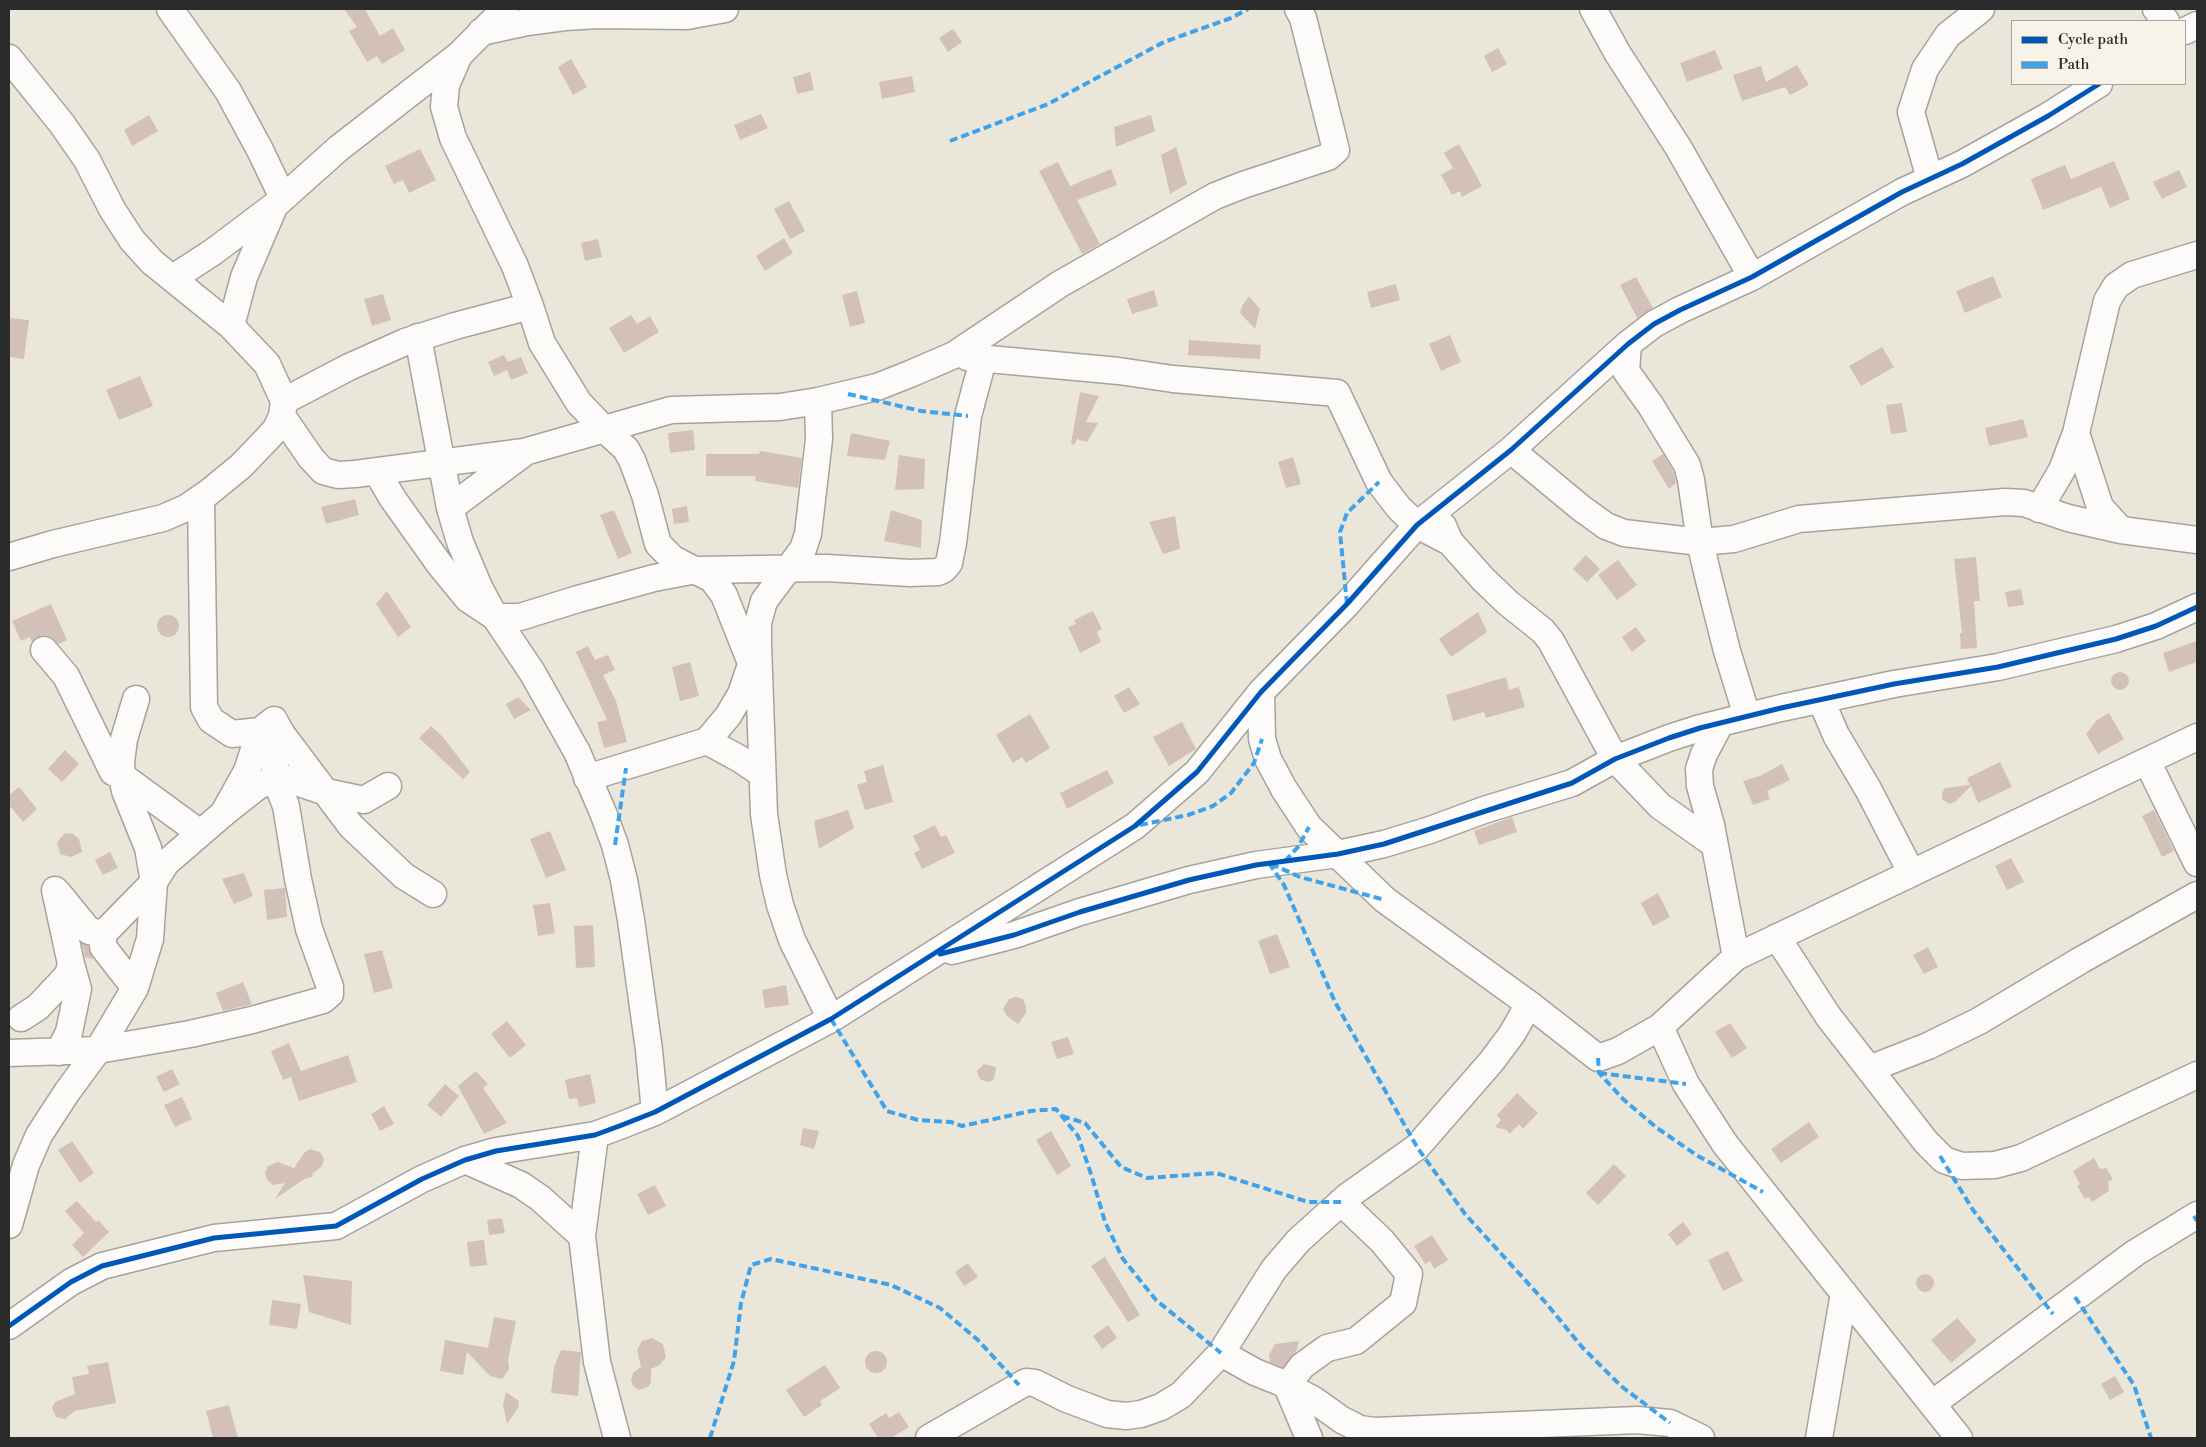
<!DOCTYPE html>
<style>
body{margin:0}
#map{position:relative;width:2206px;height:1447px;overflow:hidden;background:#ebe6da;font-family:"Libre Bodoni",serif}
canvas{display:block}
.frame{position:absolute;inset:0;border:10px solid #2b2b2b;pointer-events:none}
.legend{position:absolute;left:2011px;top:20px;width:175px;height:65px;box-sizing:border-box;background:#f7f3e8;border:1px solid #a5a39c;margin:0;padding:6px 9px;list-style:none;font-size:15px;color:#2b2b2b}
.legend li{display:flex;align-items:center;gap:10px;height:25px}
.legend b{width:25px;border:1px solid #a5a39c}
</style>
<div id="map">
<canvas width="2206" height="1447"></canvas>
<div class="frame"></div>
<ul class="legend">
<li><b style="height:6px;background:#0057b8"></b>Cycle path</li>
<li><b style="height:6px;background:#3ea3eb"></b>Path</li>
</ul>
</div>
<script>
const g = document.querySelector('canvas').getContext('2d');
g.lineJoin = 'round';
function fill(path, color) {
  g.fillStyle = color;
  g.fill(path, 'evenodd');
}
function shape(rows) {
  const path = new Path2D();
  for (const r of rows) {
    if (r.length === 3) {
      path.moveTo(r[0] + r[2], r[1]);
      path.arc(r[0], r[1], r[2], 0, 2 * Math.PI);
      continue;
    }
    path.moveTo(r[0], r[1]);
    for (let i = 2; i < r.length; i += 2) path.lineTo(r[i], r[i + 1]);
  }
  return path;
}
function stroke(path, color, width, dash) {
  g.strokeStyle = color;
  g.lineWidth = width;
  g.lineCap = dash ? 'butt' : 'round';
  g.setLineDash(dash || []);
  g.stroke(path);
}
const building = shape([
 [344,9,365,9,380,36,393,28,405,50,382,64,377,56,367,62,349,31,357,27],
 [953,29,962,42,948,52,939,38],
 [1498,48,1507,64,1492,72,1484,56],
 [1715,50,1723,69,1687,82,1680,63],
 [571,59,587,87,573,95,558,67],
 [1797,65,1809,85,1790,95,1785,87,1742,101,1733,75,1761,66,1766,82],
 [810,72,814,90,797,94,793,77],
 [912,76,915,92,882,99,879,82],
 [761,114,768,128,740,140,734,125],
 [149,115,158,131,132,146,124,130],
 [1151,115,1155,131,1116,147,1114,127],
 [1459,144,1482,186,1462,197,1460,191,1452,195,1441,175,1453,168,1444,153],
 [1176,147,1187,184,1170,194,1161,155],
 [420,149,436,180,409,193,403,180,394,184,385,166],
 [2114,161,2130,199,2110,208,2101,187,2043,210,2031,179,2065,165,2071,179],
 [1058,162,1070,186,1111,169,1117,185,1077,200,1100,244,1082,254,1039,171],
 [2179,170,2187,187,2162,199,2153,182],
 [789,201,805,231,790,239,774,209],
 [784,238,793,253,765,271,756,256],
 [598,239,602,257,585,261,581,243],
 [1993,276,2002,297,1965,313,1956,291],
 [1636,277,1653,308,1637,318,1620,285],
 [1396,284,1400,300,1371,308,1367,292],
 [1154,290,1158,306,1132,314,1127,299],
 [857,291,865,323,850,327,842,295],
 [383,294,391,320,372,326,364,299],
 [1249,296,1260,309,1255,329,1240,313,1242,306],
 [631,315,637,324,650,316,659,332,624,353,609,328],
 [9,318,29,320,24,359,9,357],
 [1450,335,1461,362,1441,371,1429,344],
 [1189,340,1261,345,1260,359,1188,355],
 [1882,347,1894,367,1861,386,1849,366],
 [504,355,508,362,521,357,528,373,511,380,507,370,494,376,488,362],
 [140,376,153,406,119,420,106,390],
 [1080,392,1099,396,1086,422,1098,423,1087,442,1077,439,1074,445,1071,444],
 [1902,403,1907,432,1891,434,1886,405],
 [2023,419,2028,437,1989,446,1985,428],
 [693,430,695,450,670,453,668,433],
 [851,433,890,441,885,460,847,456],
 [760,451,802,458,798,488,755,481,756,476,706,476,706,454,759,454],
 [1663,454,1673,471,1676,483,1669,489,1652,461],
 [899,455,925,459,924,489,895,490],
 [1293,457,1301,484,1286,488,1278,462],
 [355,499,359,515,326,524,321,507],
 [687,506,689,522,674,524,672,509],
 [614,510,632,553,618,559,600,515],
 [891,510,922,520,921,548,884,541],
 [1175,516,1180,549,1163,554,1149,522],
 [1586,555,1600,569,1587,582,1573,569],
 [1976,557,1980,601,1974,601,1977,648,1961,649,1960,633,1962,633,1954,559],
 [1618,560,1637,585,1617,600,1598,575],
 [2021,589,2024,605,2008,607,2005,592],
 [387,591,411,627,398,637,376,604],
 [51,604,67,640,58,644,50,636,42,635,32,642,30,637,21,641,12,621],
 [1093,611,1102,629,1097,632,1101,642,1080,653,1068,627,1076,624,1074,620],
 [1478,612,1487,632,1451,657,1439,639],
 [168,626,11],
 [1636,627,1646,641,1632,652,1622,637],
 [2197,641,2197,662,2169,672,2163,653],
 [588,646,595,660,608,655,615,670,603,675,616,701,627,742,604,748,597,722,607,720,576,652],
 [690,662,699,696,680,701,672,667],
 [2120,681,9],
 [1506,677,1509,690,1519,687,1525,707,1486,718,1484,712,1453,721,1446,695],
 [1129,687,1140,704,1124,713,1114,696],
 [518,697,531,710,514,719,506,704],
 [2109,713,2124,739,2098,754,2086,734,2097,720],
 [1030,714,1050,748,1026,763,1022,757,1013,763,996,735],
 [1182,722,1196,749,1169,766,1153,737],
 [431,726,442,736,470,772,463,779,419,738],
 [65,750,79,764,62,782,48,769],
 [2000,762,2012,787,1978,803,1971,786,1955,802,1949,804,1942,799,1942,793,1945,788,1970,785,1967,778],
 [1782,764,1790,780,1767,791,1770,799,1753,805,1743,781,1760,776],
 [883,765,893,802,865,810,857,785,867,782,864,771],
 [1107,770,1114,783,1067,809,1060,793],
 [19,787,37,809,23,822,9,805,9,795],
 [848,810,854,828,819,849,814,821],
 [2154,810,2174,851,2162,857,2142,816],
 [1512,817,1517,832,1479,845,1474,831],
 [935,825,941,837,946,835,955,853,922,869,914,853,920,850,913,836],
 [550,831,566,870,546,878,530,839],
 [65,833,73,834,79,839,82,852,71,857,60,854,57,842],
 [110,852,118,868,103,875,95,860],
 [2011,858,2024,882,2007,890,1995,866],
 [244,873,253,896,234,904,222,879],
 [285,888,287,917,267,920,264,890],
 [1658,893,1670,917,1653,926,1641,903],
 [550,903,555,933,538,936,533,905],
 [593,925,595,967,576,968,574,926],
 [1277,934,1290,967,1270,974,1258,941],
 [82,943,88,946,93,959,85,957],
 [1928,947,1938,967,1924,974,1913,955],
 [382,950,393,988,374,993,364,954],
 [243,982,252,1004,223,1011,216,993],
 [786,985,789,1005,765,1008,762,990],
 [1016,997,1023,999,1026,1007,1026,1013,1018,1024,1007,1016,1003,1009,1009,999],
 [507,1021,526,1045,510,1058,491,1034],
 [1730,1023,1747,1048,1732,1058,1715,1032],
 [1068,1037,1074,1054,1057,1059,1051,1042],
 [289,1043,301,1071,348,1055,357,1082,299,1101,291,1077,283,1080,271,1051],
 [984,1064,996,1067,994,1079,990,1082,981,1080,978,1075,977,1071],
 [172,1069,180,1084,164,1092,156,1077],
 [476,1071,488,1084,483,1088,507,1123,484,1134,458,1086],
 [590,1074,596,1103,579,1107,577,1098,569,1099,565,1080],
 [445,1084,459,1096,441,1117,427,1105],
 [1517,1093,1538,1113,1523,1129,1519,1124,1510,1134,1506,1130,1495,1127,1501,1120,1497,1115],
 [182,1097,192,1119,175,1127,164,1105],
 [384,1106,394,1124,380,1131,371,1114],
 [1809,1122,1819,1137,1781,1163,1771,1149],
 [803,1128,819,1131,814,1149,800,1145],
 [1051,1131,1071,1166,1057,1175,1036,1140],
 [72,1141,94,1173,80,1183,58,1150],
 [310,1149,320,1152,324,1159,322,1166,311,1175,315,1176,306,1178,275,1199,285,1183,273,1185,267,1180,265,1173,268,1166,278,1162,294,1168,304,1153],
 [2094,1158,2100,1169,2106,1168,2113,1179,2108,1182,2109,1191,2092,1202,2089,1197,2085,1199,2077,1186,2080,1184,2073,1171],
 [1614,1164,1626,1176,1598,1205,1586,1193],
 [655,1185,666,1206,648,1215,637,1194],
 [77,1201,96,1222,98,1220,109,1232,83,1257,72,1245,84,1233,65,1211],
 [502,1218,505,1233,489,1235,487,1220],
 [1683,1222,1692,1234,1677,1246,1668,1234],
 [1432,1235,1448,1260,1434,1269,1430,1261,1425,1264,1414,1246],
 [484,1240,487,1265,470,1267,467,1242],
 [1728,1251,1743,1281,1723,1291,1708,1260],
 [1105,1257,1140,1315,1128,1322,1091,1266],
 [968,1263,978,1277,964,1286,955,1272],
 [1925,1283,9],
 [303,1275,352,1281,351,1325,309,1312],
 [272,1300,301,1304,297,1329,269,1325],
 [494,1317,516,1321,508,1360,509,1369,502,1379,490,1376,467,1352,463,1375,440,1371,445,1340,488,1348],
 [1957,1318,1977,1341,1951,1363,1931,1340],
 [1108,1325,1117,1338,1102,1349,1093,1336],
 [652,1338,663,1344,666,1357,660,1365,651,1369,651,1382,648,1387,639,1390,633,1386,631,1380,633,1373,641,1367,637,1350,642,1341],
 [1299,1341,1296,1352,1283,1367,1270,1362,1269,1355,1275,1344],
 [561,1350,581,1352,578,1396,551,1393,554,1367],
 [876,1362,11],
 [108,1362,116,1403,75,1411,65,1419,56,1417,52,1408,55,1402,75,1394,72,1377,89,1374,87,1366],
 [825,1365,840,1388,820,1401,822,1405,804,1417,786,1390],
 [2115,1376,2124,1392,2110,1400,2101,1384],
 [506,1392,519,1401,518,1408,507,1424,503,1405],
 [229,1405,238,1438,213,1438,206,1411],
 [899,1412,909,1427,891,1438,878,1438,869,1424,886,1413,889,1418]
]);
const minor = shape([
 [170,9,228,91,260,150,283,198],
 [1593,9,1618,54,1678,147,1752,277],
 [2156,9,2166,21],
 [2185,31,2197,25],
 [481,32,527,22,565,17,598,15,687,16,725,9],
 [9,58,62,124,87,160,112,209,132,240,152,262,231,326,267,364,284,401,282,416,276,429,267,439,241,466,208,493,186,508,163,518,53,544,9,557],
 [1930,179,1911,112,1925,69,1948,35,1981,9],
 [173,278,213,252,274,206,339,148,459,55,505,9],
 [530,306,542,343,579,403,604,429,626,449,632,460,645,495,658,544,673,559,712,579,724,595,751,663],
 [231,326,244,277,274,207],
 [418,337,450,508,460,542,479,587,495,617,532,672,577,752,604,815,615,845,624,880,631,920,649,1050,655,1112],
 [1628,344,1626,371,1651,406,1687,465,1691,480,1700,542,1709,580,1727,651,1747,716],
 [967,357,1119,371,1173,379,1337,393,1379,482,1399,508,1417,525,1450,542],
 [284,401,349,367,405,342,455,326,530,306,515,266,453,138,444,107,446,85,459,55],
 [818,401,819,439,808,534,803,549,764,601,758,623,758,644,764,814,773,875,780,905,792,940,831,1019],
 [282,416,311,458,323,471,338,475,355,474,524,452,671,410,780,407,818,401,877,387,910,374,954,355,1060,284,1215,196,1243,185,1328,157,1336,150,1303,18,1298,9],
 [2076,433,2100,507,2121,530,2197,540],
 [1511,450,1581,508,1606,526,1624,533,1700,542,1734,539,1799,519,2005,502,2024,503,2068,518,2121,530],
 [377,472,393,499,440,565,468,599,495,617,520,617,578,599,654,578,696,570,827,568,910,573,938,572,944,569,949,563,953,543,968,416,983,360],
 [201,498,204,707,211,720,232,734,260,731],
 [450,508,524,453],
 [2039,509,2062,470,2076,433,2107,301,2116,286,2132,275,2197,255],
 [1443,526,1450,542,1483,579,1508,603,1543,631,1551,641,1615,759,1660,806,1714,844],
 [44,650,66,676,113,772,122,776,200,833],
 [1261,692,1262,739,1268,759,1284,789,1309,827,1385,900,1529,1004,1598,1058,1618,1051,1660,1027,1736,957,1711,825,1700,786,1699,769,1704,754,1720,724],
 [1821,700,1836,735,1868,789,1911,872],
 [281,733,351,826,404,876,433,894],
 [707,741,740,759,762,774],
 [2147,761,2197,863],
 [587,778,707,741,728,716,741,694,754,656],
 [58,893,89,931,103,934,103,947,135,988],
 [103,934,154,882,148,848,125,791,122,776,121,762,124,739,136,699],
 [1777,937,1828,1016,1926,1142,1944,1160,1962,1166,1995,1165,2021,1158,2197,1075],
 [952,951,1014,935,1080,912,1189,880,1256,865,1338,854,1384,844,1430,830,1484,810,1572,783,1615,759,1669,738,1700,728,1781,708,1894,684,1998,667,2116,639,2156,626,2197,607],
 [1736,957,2197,737],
 [21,1018,38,1007,68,975,71,964,55,890],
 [1660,1027,1686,1084,1725,1144,1959,1438],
 [59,1052,69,1032,78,989,71,964],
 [9,1053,98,1050,190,1034,252,1020,323,1000,330,994,330,987,309,929,298,879,286,806,279,788,274,783,275,765,281,733,274,720,260,731,247,771,223,814],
 [1869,1069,1928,1046,1979,1021,2081,960,2197,895],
 [595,1135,582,1236,597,1362,617,1438],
 [465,1160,521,1185,540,1198,582,1236],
 [9,1225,26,1165,39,1135,67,1092,98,1050,135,988,150,939,154,882,166,863,225,812,258,786,268,782,274,783,284,778,326,792,364,800,388,786],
 [9,1326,71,1282,102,1266,214,1238,336,1226,422,1179,465,1160,496,1151,595,1135,622,1125,655,1112,831,1019,1135,826,1197,772,1261,692,1347,604,1417,525,1511,450,1628,344,1654,324,1680,310,1752,277,1902,192,1962,164,2048,116,2099,84],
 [1221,1353,1255,1372,1280,1382,1314,1400,1342,1420,1360,1429,1375,1431,1637,1420,1670,1423,1701,1438],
 [1932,1404,2135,1253,2197,1215],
 [929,1438,1026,1382,1035,1383,1067,1399,1107,1414,1126,1416,1141,1414,1161,1407,1181,1395,1221,1353,1274,1269,1299,1240,1348,1196,1417,1147,1491,1062,1512,1034,1529,1004],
 [1309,1438,1287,1386,1302,1366,1327,1348,1356,1341,1403,1303,1409,1274,1382,1241,1341,1202],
 [1819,1438,1844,1293]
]);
const quiet = shape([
 [950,141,1048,104,1164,42,1231,18,1248,9],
 [848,394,921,411,968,416],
 [1347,604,1340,532,1347,513,1379,482],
 [1140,825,1188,815,1213,806,1231,793,1254,763,1262,739],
 [615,845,626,768],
 [1285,861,1298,847,1309,827],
 [1269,863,1284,885,1335,1002,1417,1147,1465,1214,1546,1303,1582,1347,1621,1386,1670,1423],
 [1271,864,1300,877,1385,900],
 [831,1019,887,1111,918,1120,951,1122,962,1126,1031,1111,1056,1109,1078,1136,1092,1177,1105,1222,1123,1259,1156,1300,1221,1353],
 [1598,1058,1599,1073,1623,1099,1657,1128,1698,1156,1763,1192],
 [1599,1073,1686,1084],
 [1062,1116,1085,1123,1121,1167,1147,1178,1216,1173,1308,1202,1341,1202],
 [1940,1156,1973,1210,2053,1314],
 [2194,1216,2197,1221],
 [2075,1297,2134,1385,2151,1438],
 [710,1438,734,1361,741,1303,751,1265,771,1259,891,1285,940,1308,978,1340,1019,1385]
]);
const cycleway = shape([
 [940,954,1014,935,1080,912,1189,880,1256,865,1338,854,1384,844,1572,783,1615,759,1669,738,1700,728,1781,708,1894,684,1998,667,2116,639,2156,626,2197,607],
 [9,1326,71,1282,102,1266,214,1238,336,1226,422,1179,465,1160,496,1151,595,1135,622,1125,655,1112,831,1019,1135,826,1197,772,1261,692,1347,604,1417,525,1511,450,1628,344,1654,324,1680,310,1752,277,1902,192,1962,164,2048,116,2099,84]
]);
fill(building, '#d3c1b9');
stroke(minor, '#a6a39c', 29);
stroke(minor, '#fcfbf9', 26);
stroke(quiet, '#3ea3eb', 4, [8, 4]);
stroke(cycleway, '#0057b8', 5);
</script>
